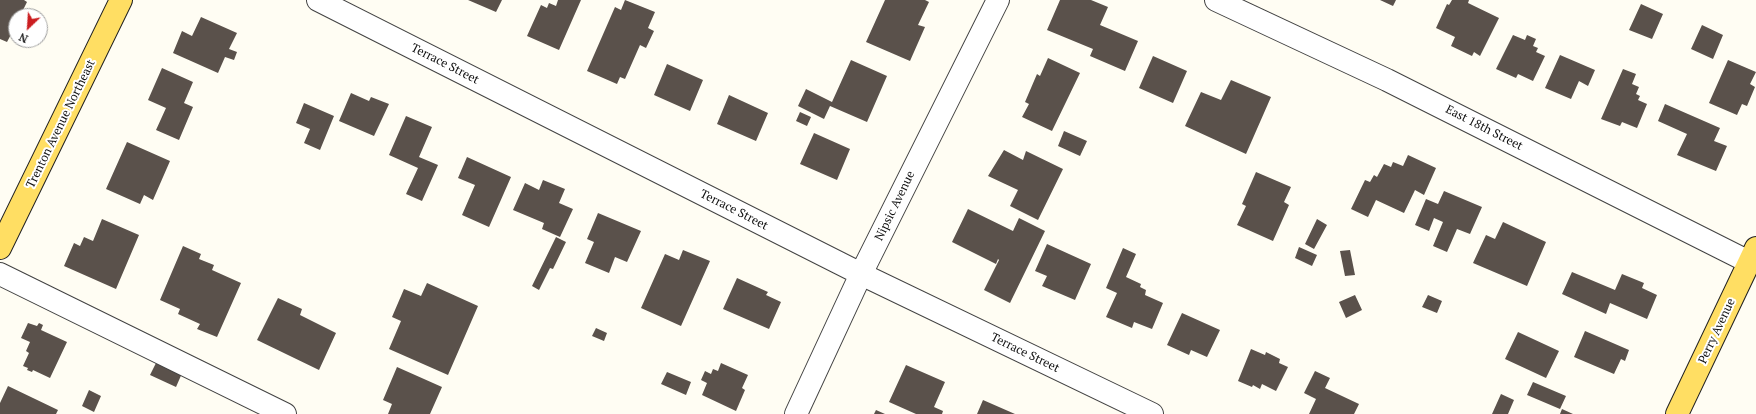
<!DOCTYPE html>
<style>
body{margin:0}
#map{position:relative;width:1756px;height:414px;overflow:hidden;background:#fffdf3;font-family:"PT Serif",serif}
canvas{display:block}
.north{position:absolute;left:8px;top:8px;width:40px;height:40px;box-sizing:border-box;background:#fff;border:1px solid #9f9f9f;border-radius:50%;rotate:205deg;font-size:11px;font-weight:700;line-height:16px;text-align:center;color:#101010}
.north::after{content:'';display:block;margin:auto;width:14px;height:18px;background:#cb1d20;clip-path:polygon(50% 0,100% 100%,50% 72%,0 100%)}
</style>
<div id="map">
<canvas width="1756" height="414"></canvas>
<div class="north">N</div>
</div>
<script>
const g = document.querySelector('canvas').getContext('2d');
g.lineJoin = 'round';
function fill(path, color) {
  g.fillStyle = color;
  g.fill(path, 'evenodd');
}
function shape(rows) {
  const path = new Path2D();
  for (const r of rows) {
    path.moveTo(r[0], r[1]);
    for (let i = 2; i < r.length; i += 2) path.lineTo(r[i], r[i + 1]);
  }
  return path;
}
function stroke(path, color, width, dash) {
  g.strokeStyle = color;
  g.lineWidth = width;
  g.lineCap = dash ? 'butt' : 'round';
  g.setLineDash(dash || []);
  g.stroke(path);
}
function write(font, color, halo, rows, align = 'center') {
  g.font = font + ' "PT Serif",serif';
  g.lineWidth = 4;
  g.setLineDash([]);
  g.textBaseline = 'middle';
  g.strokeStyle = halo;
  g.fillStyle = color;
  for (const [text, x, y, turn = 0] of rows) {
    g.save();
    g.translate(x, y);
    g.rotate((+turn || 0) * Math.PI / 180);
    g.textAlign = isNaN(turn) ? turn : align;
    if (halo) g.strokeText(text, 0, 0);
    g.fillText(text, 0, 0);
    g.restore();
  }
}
const building = shape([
 [0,0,24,0,27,2,20,16,16,16,16,25,7,42,0,39],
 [468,0,502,0,496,12],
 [558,0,581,0,559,50,527,36,541,5,547,8,549,3,556,6],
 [625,0,655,12,648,28,654,31,646,48,640,45,625,79,620,77,617,84,587,71,615,7,621,10],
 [885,0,925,0,929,2,918,25,925,27,910,61,866,42],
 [1060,0,1091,0,1108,7,1100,25,1138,41,1125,71,1090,56,1093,49,1047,30],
 [1380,0,1396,0,1393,6],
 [1452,0,1469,0,1468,3,1499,18,1480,56,1474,52,1472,56,1451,46,1455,37,1436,28,1447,4,1449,5],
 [1641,4,1663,14,1652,39,1629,30],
 [201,17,237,33,229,49,237,52,234,60,225,57,218,73,173,53,182,31,192,36],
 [1702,25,1723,35,1713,59,1691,49],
 [1513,35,1525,40,1527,35,1536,39,1533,46,1538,48,1536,52,1545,56,1533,81,1518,74,1516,78,1496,69],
 [1560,55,1595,70,1588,86,1579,81,1571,99,1545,88],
 [1153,56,1187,71,1173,103,1139,88],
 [1048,58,1080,73,1052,131,1022,117,1029,104,1025,102,1037,74,1040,76],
 [851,60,887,76,867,122,830,106,824,119,798,106,806,89,832,102],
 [1728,60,1756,72,1750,84,1755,87,1747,106,1742,104,1737,115,1709,103],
 [667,64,703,80,690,111,654,95],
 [162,68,193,82,184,103,193,107,179,140,156,130,166,108,148,100],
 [1623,69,1636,74,1632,84,1639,87,1636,94,1640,96,1638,100,1647,104,1637,128,1622,122,1620,126,1601,119],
 [1231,80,1271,97,1246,154,1185,126,1201,92,1221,100],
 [351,93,369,101,371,97,389,104,374,136,339,121],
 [729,95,768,113,756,141,717,124],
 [304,103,334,116,320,150,304,143,310,129,296,123],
 [1665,104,1720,128,1714,141,1727,146,1716,171,1677,155,1687,134,1658,121],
 [800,112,811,117,807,126,796,121],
 [406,116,432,127,419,157,438,165,422,201,406,194,418,168,389,155],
 [1064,131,1087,141,1080,156,1058,146],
 [814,133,850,149,837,180,800,164],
 [127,142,170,161,153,200,144,195,140,204,106,189],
 [1004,150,1023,160,1026,151,1063,169,1038,220,1010,206,1018,190,988,176],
 [1408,155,1436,168,1424,195,1415,190,1404,213,1376,200,1368,217,1351,209,1365,180,1370,182,1374,175,1377,177,1384,164,1391,167,1393,162,1403,166],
 [467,157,511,177,489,227,462,215,475,185,458,178],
 [1256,172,1291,187,1284,202,1289,205,1273,241,1237,225,1246,206,1242,204],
 [543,180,565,189,559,203,573,209,560,237,542,229,544,223,513,210,525,183,539,190],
 [1444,191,1482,207,1470,234,1457,229,1447,252,1433,246,1443,222,1434,218,1429,231,1415,225,1426,199,1438,204],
 [968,209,1013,231,1019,218,1045,231,1010,303,984,290,999,260,998,259,996,264,952,242],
 [598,213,641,231,627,262,615,257,609,273,585,263,594,242,587,239],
 [102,219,139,235,116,289,64,266,74,243,80,246,84,237,93,241],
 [1317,219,1327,225,1314,249,1305,244],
 [1503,222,1546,242,1527,286,1473,263,1486,235,1495,239],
 [556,237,566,242,553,269,550,268,539,290,532,286],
 [1047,244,1091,264,1075,300,1042,286,1047,276,1035,271],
 [183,246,201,254,199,259,214,265,212,270,241,283,217,337,197,329,200,324,178,314,180,309,160,300],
 [1299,247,1317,255,1312,266,1295,258],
 [1123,248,1136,254,1126,277,1141,284,1140,287,1146,290,1145,295,1163,303,1152,329,1134,322,1132,328,1106,317,1117,293,1106,288],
 [683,250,710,261,681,326,641,308,665,254,679,260],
 [1350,250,1355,275,1345,276,1340,251],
 [1572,272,1615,290,1622,274,1644,283,1642,288,1657,295,1647,319,1610,303,1606,314,1562,294],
 [737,278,768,292,766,295,781,302,769,329,723,309],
 [427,283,478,306,448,375,389,349,401,321,392,317,404,289,421,296],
 [1355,295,1362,310,1346,318,1339,302],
 [1428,295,1442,301,1437,313,1422,307],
 [278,298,302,309,300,315,336,333,319,370,257,340],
 [1182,313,1220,330,1207,357,1191,350,1189,355,1167,345],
 [28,323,37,326,39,323,43,325,41,330,67,342,50,378,33,370,32,372,27,370,28,368,23,366,29,353,26,351,30,342,21,338],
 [596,328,607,333,604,341,592,336],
 [1585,331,1629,350,1625,361,1621,359,1614,374,1574,357],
 [1518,332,1559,351,1546,378,1505,359],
 [1251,349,1265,355,1266,352,1280,359,1279,363,1288,367,1276,391,1262,384,1260,389,1253,385,1252,387,1238,381],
 [158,359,183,371,176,387,150,375],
 [721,363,748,375,742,388,745,390,736,411,702,395,707,383,701,380,705,371,711,374,713,369,718,371],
 [906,365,945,382,934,407,943,411,942,414,916,414,889,402],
 [397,367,442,387,430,414,388,414,392,404,383,400],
 [1315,371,1330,378,1325,388,1359,404,1354,414,1309,414,1316,399,1304,393],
 [667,372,691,382,686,395,661,384],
 [1533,382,1566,396,1560,409,1527,395],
 [8,386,58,410,56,414,0,414,0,403],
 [89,390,101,396,94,412,82,406],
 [1501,394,1514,400,1508,414,1492,414],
 [983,400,1015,414,977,414],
 [1562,409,1573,414,1560,414],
 [876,410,885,414,874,414]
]);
const minor = shape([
 [318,0,861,274,1152,414],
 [1216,0,1387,80,1749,262],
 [0,274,285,414],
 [796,414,861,274,998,0]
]);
const major = shape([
 [0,248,121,0],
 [1677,414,1756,248]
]);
const streetNames = [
 ["Terrace Street",445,64,27],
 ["Trenton Avenue Northeast",61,124,-64],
 ["East 18th Street",1484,128,27],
 ["Nipsic Avenue",895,206,-64],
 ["Terrace Street",734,210,27],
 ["Perry Avenue",1717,331,-65],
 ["Terrace Street",1025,353,26]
];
fill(building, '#5a514b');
stroke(minor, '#434343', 24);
stroke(major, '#212121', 24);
stroke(minor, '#fff', 22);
stroke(major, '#ffde63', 22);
write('12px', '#101010', '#fff', streetNames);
</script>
